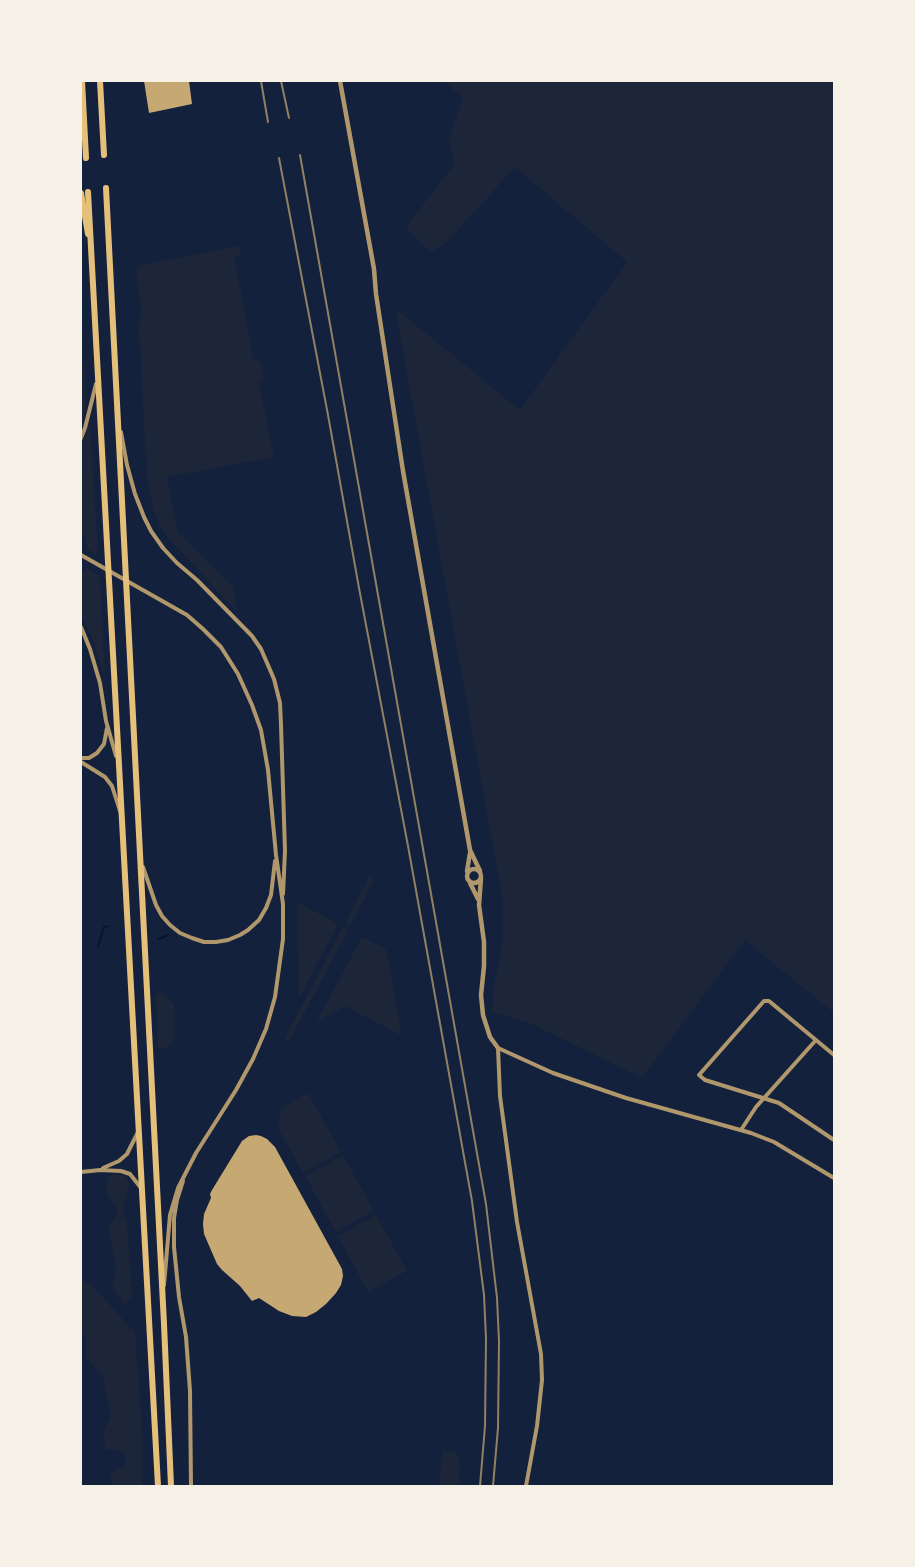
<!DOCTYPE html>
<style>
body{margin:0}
#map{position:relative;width:915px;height:1567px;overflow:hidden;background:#14213d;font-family:"IBM Plex Sans",sans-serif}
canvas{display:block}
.frame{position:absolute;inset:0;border:82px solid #f6f1e7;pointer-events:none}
</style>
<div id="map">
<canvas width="915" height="1567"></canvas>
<div class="frame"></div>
</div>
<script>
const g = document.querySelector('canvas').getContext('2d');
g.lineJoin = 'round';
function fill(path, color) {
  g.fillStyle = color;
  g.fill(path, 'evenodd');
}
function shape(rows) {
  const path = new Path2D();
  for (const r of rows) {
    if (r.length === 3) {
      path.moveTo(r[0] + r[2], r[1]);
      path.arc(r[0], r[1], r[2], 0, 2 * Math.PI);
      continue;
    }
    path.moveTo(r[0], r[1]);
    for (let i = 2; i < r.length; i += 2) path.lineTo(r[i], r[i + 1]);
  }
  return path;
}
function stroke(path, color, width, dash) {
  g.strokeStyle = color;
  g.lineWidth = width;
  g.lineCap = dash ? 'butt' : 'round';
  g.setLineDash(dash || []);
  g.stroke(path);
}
const green = shape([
 [444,81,834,81,834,1013,745,940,642,1078,530,1023,492,1012,495,980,503,941,503,900,395,308,520,410,627,262,515,167,457,231,444,244,431,252,406,227,455,163,449,140,463,98],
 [239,246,241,254,235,257,235,260,253,358,261,363,264,381,259,383,274,457,167,477,178,533,233,586,238,613,171,541,160,526,154,512,147,478,139,328,141,309,136,271,139,266,142,265],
 [81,305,85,399,85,410,81,428],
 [90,423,98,555,87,549,86,539,81,533,81,445,86,436],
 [87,568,100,576,105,678,92,638,81,613,81,574],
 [371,873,373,882,350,926,345,924],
 [297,902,338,924,299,999],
 [343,927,348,930,288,1044,285,1038],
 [362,937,386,949,402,1036,345,1006,316,1023],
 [158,993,164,994,174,1004,174,1039,166,1049,158,1048,156,997],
 [308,1093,341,1152,303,1173,278,1128,282,1108],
 [343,1155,374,1211,336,1232,305,1176],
 [114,1174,125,1176,129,1182,128,1192,123,1206,124,1216,127,1221,132,1296,125,1306,112,1288,116,1268,108,1227,115,1218,118,1209,108,1196,107,1190,107,1178],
 [376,1215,407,1271,368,1292,338,1236],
 [81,1278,93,1287,135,1332,142,1429,142,1486,114,1486,110,1476,117,1468,125,1466,126,1458,120,1450,105,1449,104,1431,111,1415,106,1395,103,1377,85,1356,86,1339,81,1332],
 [443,1451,453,1451,459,1456,460,1466,459,1486,439,1486]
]);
const stream = shape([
 [159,939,168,935],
 [98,946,104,927,108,926]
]);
const building = shape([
 [144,81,189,81,192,104,149,113],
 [256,1135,261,1136,267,1139,275,1147,342,1269,343,1276,341,1285,336,1293,326,1304,316,1312,306,1317,292,1316,279,1311,259,1298,252,1301,240,1286,222,1270,217,1264,204,1234,203,1224,204,1214,211,1198,210,1194,212,1190,242,1141,249,1136]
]);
const minor = shape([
 [121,432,127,465,135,494,144,517,151,531,163,548,177,563,197,580,252,636,261,649,274,679,280,703,281,725,285,851,283,894],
 [81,438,85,428,96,384],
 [81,555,187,615,203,629,221,647,238,674,252,705,261,730,268,770,276,855,283,904,283,939,275,997,266,1029,253,1059,236,1090,196,1153,178,1188,170,1215,164,1285],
 [81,627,90,649,100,683,106,721,116,756],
 [81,758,89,758,97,753,104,744,107,728],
 [81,762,105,777,112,786,120,811],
 [143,867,156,905,162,916,170,925,180,933,192,938,204,942,216,942,228,940,240,935,248,930,259,920,266,908,271,895,275,861],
 [498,1048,500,1096,517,1222,541,1354,542,1380,537,1426,526,1486],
 [498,1048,553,1073,626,1098,751,1133,774,1142,834,1178],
 [834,1055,769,1001,764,1001,699,1075,705,1080,779,1103,834,1140],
 [741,1130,756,1107,816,1040],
 [103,1168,119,1161,127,1154,138,1132],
 [81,1172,100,1170,121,1171,130,1174,141,1188],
 [183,1181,177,1200,174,1218,174,1247,179,1297,186,1337,190,1391,191,1486]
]);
const tertiary = shape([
 [340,81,374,269,376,294,403,471,436,658,470,850,480,871],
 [474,876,7],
 [467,871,470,853],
 [481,878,479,905,484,942,484,966,481,995,483,1015,490,1037,498,1048],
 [470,883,478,899]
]);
const primary = shape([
 [81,193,88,234]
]);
const trunk = shape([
 [82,81,86,158],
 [100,81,104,155],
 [106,188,164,1324,171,1486],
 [88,192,158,1486]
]);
const rail = shape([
 [261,81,268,122],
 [281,81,289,118],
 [300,155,486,1204,497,1298,499,1341,498,1428,493,1486],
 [279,158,328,415,359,588,408,846,472,1201,484,1295,486,1339,485,1426,480,1486]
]);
fill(green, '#1d2539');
stroke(stream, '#0b132b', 2);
fill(building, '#c6a872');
stroke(minor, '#b1986c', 4);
stroke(tertiary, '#b1986c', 4.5);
stroke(primary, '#e5c07b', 6);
stroke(trunk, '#e5c07b', 6);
stroke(rail, '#918062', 2);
</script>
